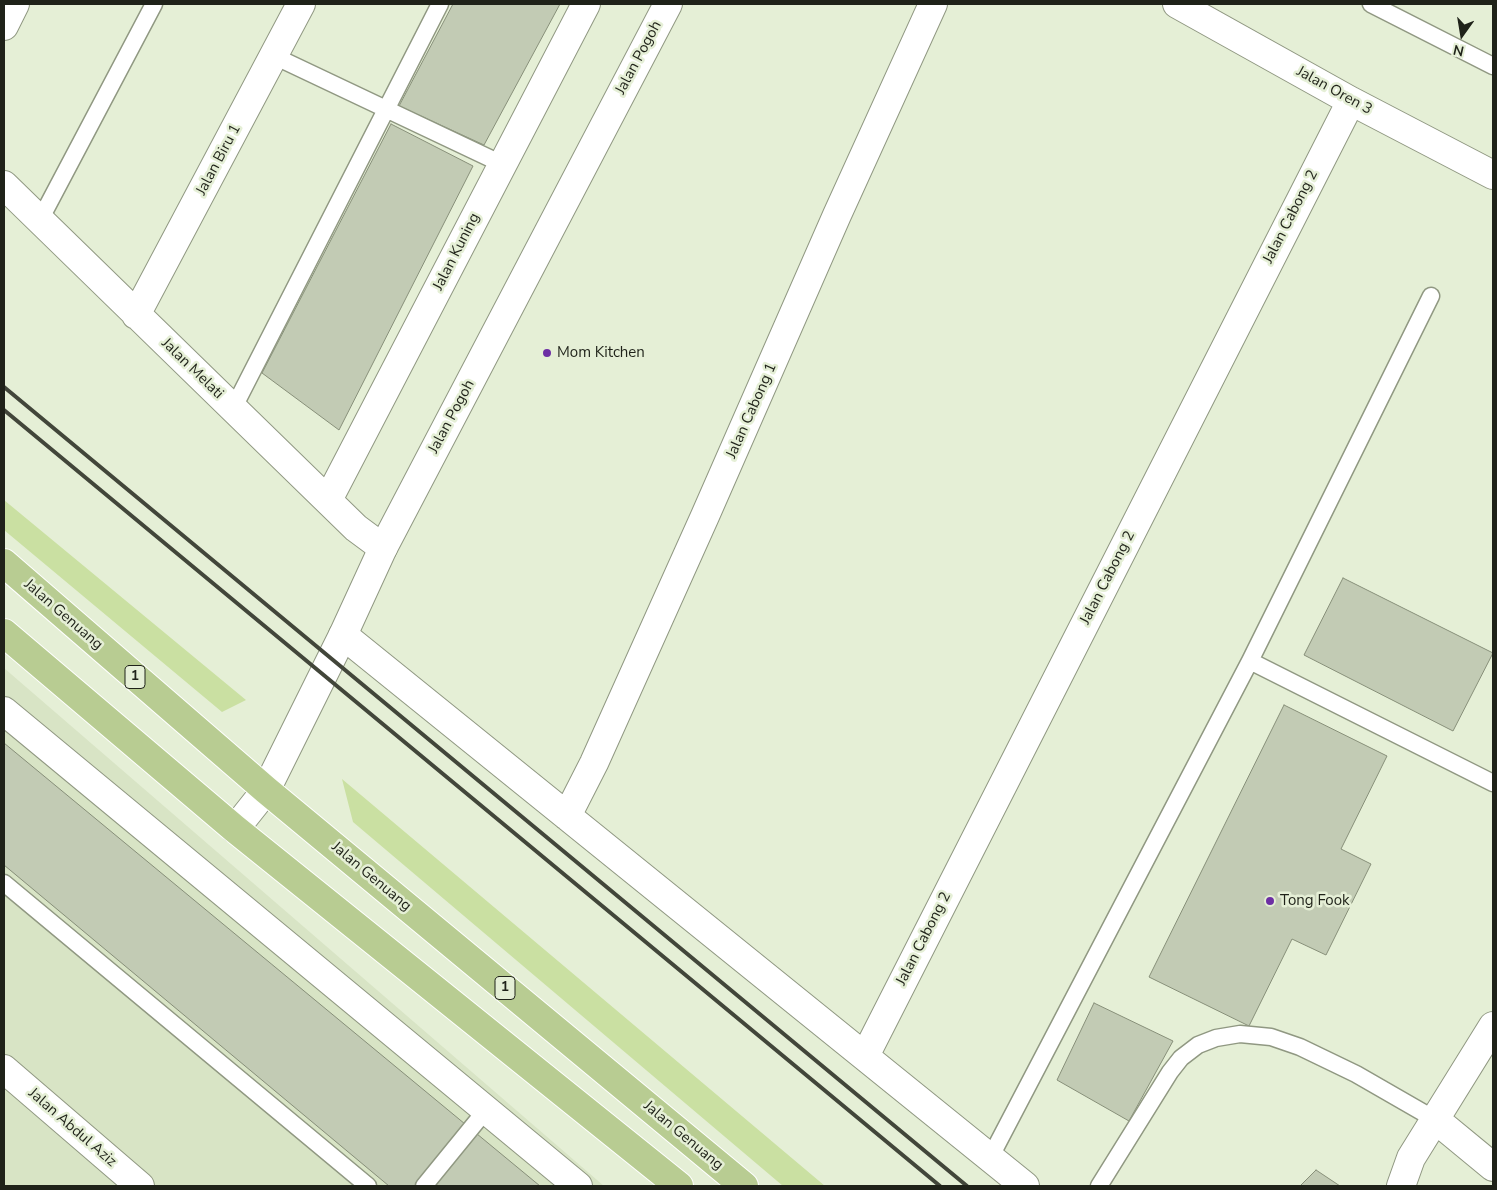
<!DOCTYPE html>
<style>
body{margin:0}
#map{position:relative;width:1497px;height:1190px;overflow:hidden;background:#e5efd6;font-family:"Nunito Sans",sans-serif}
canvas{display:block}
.frame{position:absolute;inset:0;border:5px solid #1f2219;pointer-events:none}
.north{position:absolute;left:1437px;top:10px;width:50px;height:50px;-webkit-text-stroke:4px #e5efd6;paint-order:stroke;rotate:193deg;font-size:14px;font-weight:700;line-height:20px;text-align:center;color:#1f2219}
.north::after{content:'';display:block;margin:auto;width:18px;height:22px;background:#1f2219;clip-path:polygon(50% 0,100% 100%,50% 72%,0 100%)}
</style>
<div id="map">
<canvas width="1497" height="1190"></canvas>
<div class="frame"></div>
<div class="north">N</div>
</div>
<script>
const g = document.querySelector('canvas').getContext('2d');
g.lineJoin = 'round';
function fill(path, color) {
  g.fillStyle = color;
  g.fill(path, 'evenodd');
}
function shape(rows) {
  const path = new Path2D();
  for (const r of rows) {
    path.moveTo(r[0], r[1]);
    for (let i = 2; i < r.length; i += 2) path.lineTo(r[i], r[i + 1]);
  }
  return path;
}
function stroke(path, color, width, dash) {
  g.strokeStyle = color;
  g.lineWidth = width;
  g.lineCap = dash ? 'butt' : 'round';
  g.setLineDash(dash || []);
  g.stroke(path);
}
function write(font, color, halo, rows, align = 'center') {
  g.font = font + ' "Nunito Sans",sans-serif';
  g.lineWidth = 5;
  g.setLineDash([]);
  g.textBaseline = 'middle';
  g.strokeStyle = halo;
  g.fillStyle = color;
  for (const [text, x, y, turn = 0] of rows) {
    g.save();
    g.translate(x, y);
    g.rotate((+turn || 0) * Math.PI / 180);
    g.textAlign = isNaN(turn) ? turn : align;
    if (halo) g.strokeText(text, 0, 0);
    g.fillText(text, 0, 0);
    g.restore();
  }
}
const built = shape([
 [4,668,604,1186,4,1186]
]);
const green = shape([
 [4,500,246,700,222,712,4,530],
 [342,779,825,1186,783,1186,353,822]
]);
const building = shape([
 [453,4,560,4,484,145,399,106,453,4],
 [391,124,473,166,339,430,262,373,391,124],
 [1343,578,1493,653,1453,731,1304,655,1343,578],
 [1284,705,1387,756,1341,849,1371,864,1326,955,1292,939,1249,1026,1149,977,1284,705],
 [4,743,540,1186,389,1186,4,865,4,743],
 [1094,1003,1173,1041,1129,1121,1057,1080,1094,1003],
 [1316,1170,1340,1186,1300,1186,1316,1170]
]);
const service = shape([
 [1371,4,1493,66],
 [274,56,502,164],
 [40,220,154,4],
 [233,409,440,4],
 [1250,661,1493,783],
 [4,883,368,1186],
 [990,1158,1250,661,1431,296],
 [424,1186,486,1110],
 [1099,1186,1170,1072,1181,1058,1198,1045,1216,1038,1240,1034,1271,1037,1300,1047,1356,1074,1436,1120]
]);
const minor = shape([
 [1177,4,1351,101,1493,175],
 [4,26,15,4],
 [4,185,356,528,383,548],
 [136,315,301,4],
 [328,500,586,4],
 [343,635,1025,1186],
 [4,711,578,1186],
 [567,816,594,763,705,516,837,215,933,4],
 [865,1056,1351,101],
 [4,1069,140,1186],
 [1436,1120,1493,1167],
 [1401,1186,1411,1158,1493,1026]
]);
const secondary = shape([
 [235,829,266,790,343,635,383,548,668,4]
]);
const trunk = shape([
 [4,563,266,790,744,1186],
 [4,633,235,829,679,1186]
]);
const rail = shape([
 [4,387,967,1186],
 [4,410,940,1186]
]);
const markers = [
 [547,353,5,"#6d2fa4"],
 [1270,901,5,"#6d2fa4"]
];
const shields = [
 [135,677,20],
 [505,988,20]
];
const shieldNames = [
 ["1",135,677],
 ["1",505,988]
];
const streetNames = [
 ["Jalan Pogoh",639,58,-62],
 ["Jalan Oren 3",1334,91,29],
 ["Jalan Biru 1",219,160,-62],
 ["Jalan Cabong 2",1291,217,-63],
 ["Jalan Kuning",457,252,-63],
 ["Jalan Melati",192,369,44],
 ["Jalan Cabong 1",752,411,-66],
 ["Jalan Pogoh",452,417,-62],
 ["Jalan Cabong 2",1108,578,-63],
 ["Jalan Genuang",63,615,41],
 ["Jalan Genuang",371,877,40],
 ["Jalan Cabong 2",924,939,-63],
 ["Jalan Abdul Aziz",72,1128,41],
 ["Jalan Genuang",683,1136,40]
];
const poiNames = [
 ["Mom Kitchen",557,353],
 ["Tong Fook",1280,901]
];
fill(built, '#d8e4c5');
fill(green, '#cae0a2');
fill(building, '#c2cbb4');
stroke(building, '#878f79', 1);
stroke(service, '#909882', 19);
stroke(minor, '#909882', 30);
stroke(secondary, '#909882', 30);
stroke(trunk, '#fff', 30);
stroke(service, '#fff', 16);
stroke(minor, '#fff', 28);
stroke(secondary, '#fff', 28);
stroke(trunk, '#b8cc92', 28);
stroke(rail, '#42463a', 4);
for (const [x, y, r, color] of markers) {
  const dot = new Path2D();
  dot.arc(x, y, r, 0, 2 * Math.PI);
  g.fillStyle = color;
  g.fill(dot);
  stroke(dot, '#e5efd6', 2);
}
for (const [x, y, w] of shields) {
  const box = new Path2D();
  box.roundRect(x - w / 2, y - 11.5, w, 23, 4);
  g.fillStyle = '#e5efd6';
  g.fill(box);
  stroke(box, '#1f2219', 1);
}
write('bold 14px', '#1f2219', null, shieldNames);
write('15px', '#1f2219', '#e5efd6', streetNames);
write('15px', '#1f2219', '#e5efd6', poiNames, 'left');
</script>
